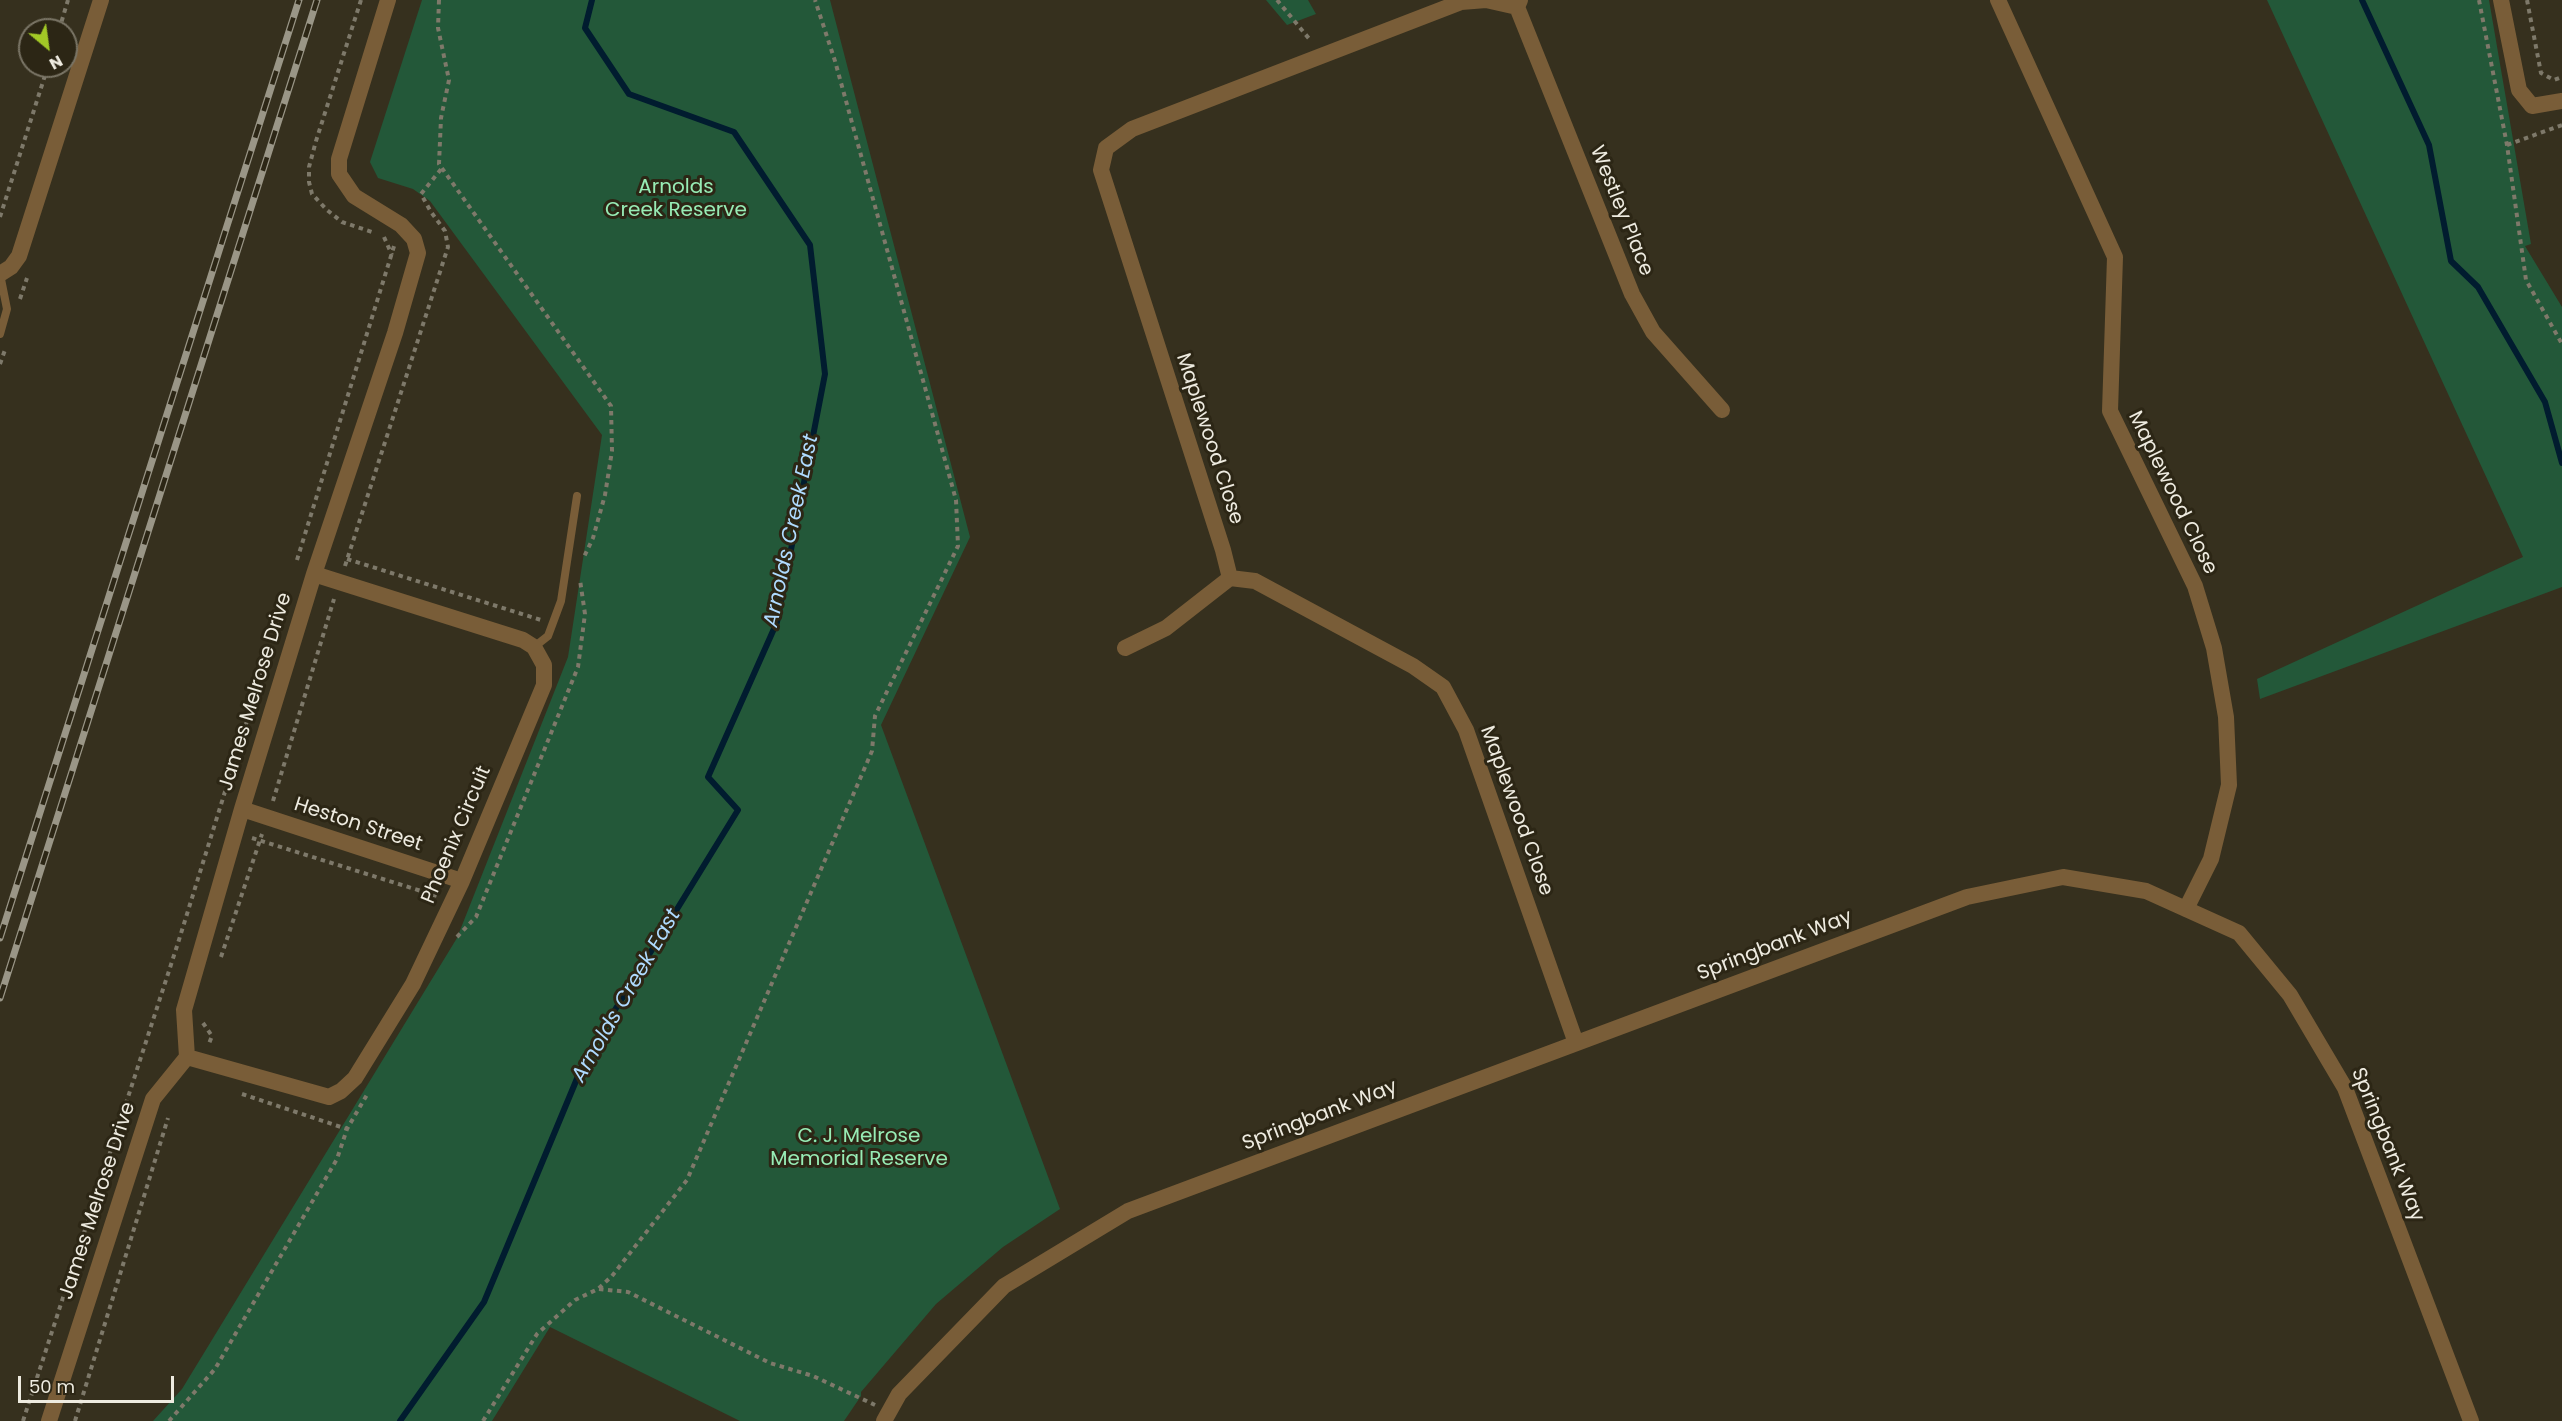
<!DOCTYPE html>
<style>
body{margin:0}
#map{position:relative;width:2562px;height:1421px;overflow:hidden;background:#36301e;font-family:Poppins,sans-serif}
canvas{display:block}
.north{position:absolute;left:18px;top:18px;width:60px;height:60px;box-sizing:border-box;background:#2c2615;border:2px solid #7a7566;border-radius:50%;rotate:151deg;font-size:16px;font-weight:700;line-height:24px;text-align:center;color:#eeebe0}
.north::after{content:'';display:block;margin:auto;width:21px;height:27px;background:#a3c926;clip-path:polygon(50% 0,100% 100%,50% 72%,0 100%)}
.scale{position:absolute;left:18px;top:1376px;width:156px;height:27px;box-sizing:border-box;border:3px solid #eeebe0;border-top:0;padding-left:8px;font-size:18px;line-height:21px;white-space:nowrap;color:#eeebe0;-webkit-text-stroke:4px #2c2615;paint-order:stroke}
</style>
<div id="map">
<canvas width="2562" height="1421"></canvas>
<div class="north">N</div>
<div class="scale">50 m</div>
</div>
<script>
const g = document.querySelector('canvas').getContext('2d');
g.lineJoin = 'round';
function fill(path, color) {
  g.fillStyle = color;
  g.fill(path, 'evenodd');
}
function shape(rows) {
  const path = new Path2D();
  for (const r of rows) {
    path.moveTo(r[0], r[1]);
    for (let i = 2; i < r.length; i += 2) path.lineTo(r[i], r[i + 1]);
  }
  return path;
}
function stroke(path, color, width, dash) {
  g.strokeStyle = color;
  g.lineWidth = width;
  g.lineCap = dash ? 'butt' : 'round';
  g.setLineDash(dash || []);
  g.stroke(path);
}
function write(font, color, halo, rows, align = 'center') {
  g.font = font + ' Poppins,sans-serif';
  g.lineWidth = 6;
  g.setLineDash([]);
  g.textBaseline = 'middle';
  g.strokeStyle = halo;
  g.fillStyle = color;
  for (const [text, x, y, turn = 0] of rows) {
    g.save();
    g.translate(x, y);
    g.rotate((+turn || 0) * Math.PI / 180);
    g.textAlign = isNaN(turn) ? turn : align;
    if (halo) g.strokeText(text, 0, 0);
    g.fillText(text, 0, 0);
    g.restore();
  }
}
const green = shape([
 [422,0,830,0,970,537,881,725,1060,1209,1003,1247,936,1304,861,1392,861,1396,844,1421,740,1421,550,1327,492,1421,153,1421,182,1389,457,938,568,657,602,435,430,201,413,189,378,178,370,162],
 [1266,0,1308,0,1316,14,1287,25],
 [2267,0,2489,0,2531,244,2525,246,2562,307,2562,587,2260,699,2257,679,2523,557]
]);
const stream = shape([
 [2362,0,2429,145,2451,261,2478,287,2545,402,2562,463],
 [400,1421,484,1302,586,1057,738,810,708,777,777,622,825,374,810,245,734,132,629,94,585,28,592,0]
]);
const path = shape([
 [361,0,316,141,309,167,309,182,312,194,327,210,342,222,375,233],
 [439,0,438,28,449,80,441,118,439,164,611,406,612,451,605,495,593,538,583,559],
 [1277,0,1311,41],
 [2479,0,2507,145,2526,280,2562,344],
 [2527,0,2541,73,2554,80,2562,77],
 [59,30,68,0],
 [2507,145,2562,125],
 [0,217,48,66],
 [384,237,392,255],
 [20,299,27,278],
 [0,364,6,347],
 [347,559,541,620],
 [297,560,395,243],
 [345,566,448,247,445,231,431,212,421,194,442,168],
 [273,801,334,599],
 [252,838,437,896],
 [457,937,476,917,578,667,585,614,580,580],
 [221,957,262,834],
 [203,1023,212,1036,208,1046],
 [242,1094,347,1129],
 [599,1289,628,1292,770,1363,813,1376,875,1405],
 [23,1421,178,943,278,621],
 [75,1421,168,1118],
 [169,1421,215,1369,337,1159,347,1129,368,1093],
 [483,1421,537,1334,575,1300,598,1289,612,1276,687,1180,872,751,875,716,958,546,956,500,835,61,815,0]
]);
const lane = shape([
 [0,334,7,309,0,274],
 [534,647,548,636,561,601,577,496]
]);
const street = shape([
 [1520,0,1517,7,1486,0,1461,2,1132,129,1106,148,1101,170,1223,550,1230,578,1255,581,1413,666,1443,687,1466,730,1576,1043],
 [1998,0,2115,257,2110,411,2195,586,2214,648,2226,717,2229,785,2211,859,2186,909],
 [2501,0,2519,90,2532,106,2562,101],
 [1517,7,1632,294,1653,332,1722,410],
 [0,274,11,267,19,256,101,0],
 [1125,648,1166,628,1230,578],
 [242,809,462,881],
 [187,1057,329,1097,341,1091,355,1078,413,984,462,881,544,685,544,665,534,647,523,640,314,574],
 [49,1421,153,1099,187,1057,184,1010,242,809,314,574,395,333,418,253,414,239,401,225,354,196,339,174,339,159,388,0],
 [884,1421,899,1394,1004,1286,1128,1211,1967,897,2063,877,2146,891,2239,933,2290,995,2345,1088,2471,1421]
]);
const rail = shape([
 [0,938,299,0],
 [0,998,317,0]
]);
const parkNames = [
 ["Arnolds",676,188],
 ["Creek Reserve",676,211],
 ["C. J. Melrose",859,1137],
 ["Memorial Reserve",859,1160]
];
const streetNames = [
 ["Westley Place",1621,211,68],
 ["Maplewood Close",1209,439,72],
 ["Maplewood Close",2172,493,64],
 ["James Melrose Drive",256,692,-73],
 ["Maplewood Close",1516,811,70],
 ["Heston Street",358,825,18],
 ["Phoenix Circuit",457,835,-67],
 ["Springbank Way",1775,946,-21],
 ["Springbank Way",1320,1116,-21],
 ["Springbank Way",2387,1145,68],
 ["James Melrose Drive",98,1201,-72]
];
const waterNames = [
 ["Arnolds Creek East",792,531,-78],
 ["Arnolds Creek East",627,996,-60]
];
fill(green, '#235839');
stroke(stream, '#011c2f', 6);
stroke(path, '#7e796a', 4, [4.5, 4.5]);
stroke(lane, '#795d38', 8);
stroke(street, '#795d38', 16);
stroke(rail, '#9a9687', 7);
stroke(rail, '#2c2615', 4.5, [14]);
write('20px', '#97ecb5', '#2c2615', parkNames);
write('20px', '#eeebe0', '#2c2615', streetNames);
write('italic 21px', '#afdbff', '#2c2615', waterNames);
</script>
